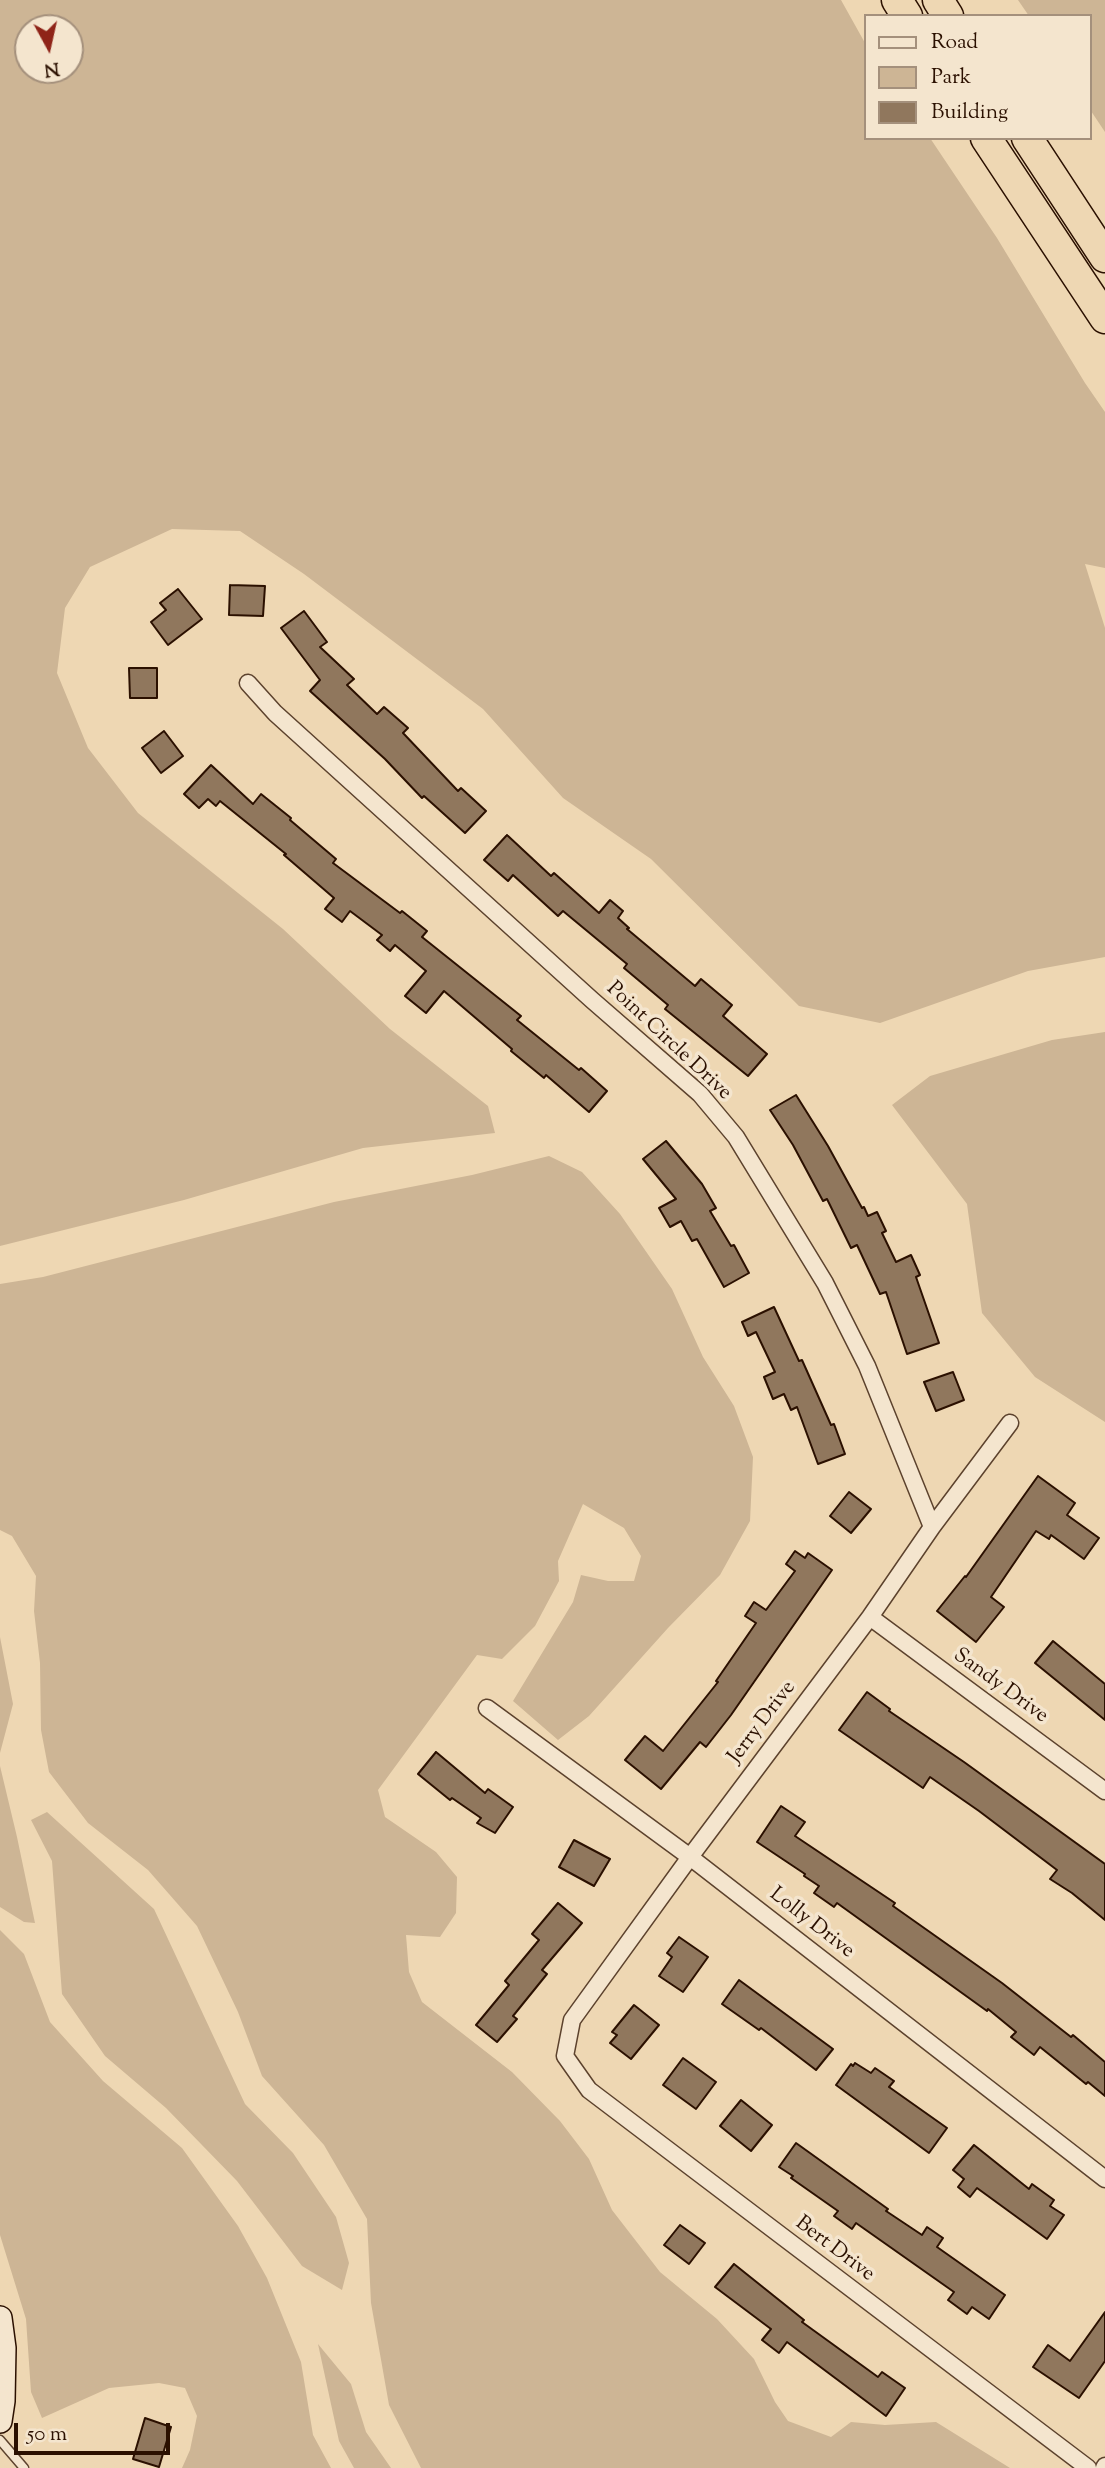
<!DOCTYPE html>
<style>
body{margin:0}
#map{position:relative;width:1105px;height:2468px;overflow:hidden;background:#eed7b3;font-family:"Sorts Mill Goudy",serif}
canvas{display:block}
.legend{position:absolute;left:864px;top:14px;width:228px;height:126px;box-sizing:border-box;background:#f4e5ce;border:2px solid #a4907c;margin:0;padding:9px 12px;list-style:none;font-size:21px;color:#2b1000}
.legend li{display:flex;align-items:center;gap:14px;height:35px}
.legend b{width:35px;border:2px solid #a4907c}
.north{position:absolute;left:14px;top:14px;width:70px;height:70px;box-sizing:border-box;background:#f4e5ce;border:2px solid #a4907c;border-radius:50%;rotate:172deg;font-size:19px;font-weight:700;line-height:28px;text-align:center;color:#2b1000}
.north::after{content:'';display:block;margin:auto;width:24px;height:32px;background:#8f2418;clip-path:polygon(50% 0,100% 100%,50% 72%,0 100%)}
.scale{position:absolute;left:14px;top:2423px;width:156px;height:32px;box-sizing:border-box;border:4px solid #2b1000;border-top:0;padding-left:9px;font-size:21px;line-height:24px;white-space:nowrap;color:#2b1000;-webkit-text-stroke:5px #f4e5ce;paint-order:stroke}
</style>
<div id="map">
<canvas width="1105" height="2468"></canvas>
<ul class="legend">
<li><b style="height:9px;background:#f4e5ce"></b>Road</li>
<li><b style="height:19px;background:#cdb595"></b>Park</li>
<li><b style="height:19px;background:#90775d"></b>Building</li>
</ul>
<div class="north">N</div>
<div class="scale">50 m</div>
</div>
<script>
const g = document.querySelector('canvas').getContext('2d');
g.lineJoin = 'round';
function fill(path, color) {
  g.fillStyle = color;
  g.fill(path, 'evenodd');
}
function shape(rows) {
  const path = new Path2D();
  for (const r of rows) {
    path.moveTo(r[0], r[1]);
    for (let i = 2; i < r.length; i += 2) path.lineTo(r[i], r[i + 1]);
  }
  return path;
}
function stroke(path, color, width, dash) {
  g.strokeStyle = color;
  g.lineWidth = width;
  g.lineCap = dash ? 'butt' : 'round';
  g.setLineDash(dash || []);
  g.stroke(path);
}
function write(font, color, halo, rows, align = 'center') {
  g.font = font + ' "Sorts Mill Goudy",serif';
  g.lineWidth = 7;
  g.setLineDash([]);
  g.textBaseline = 'middle';
  g.strokeStyle = halo;
  g.fillStyle = color;
  for (const [text, x, y, turn = 0] of rows) {
    g.save();
    g.translate(x, y);
    g.rotate((+turn || 0) * Math.PI / 180);
    g.textAlign = isNaN(turn) ? turn : align;
    if (halo) g.strokeText(text, 0, 0);
    g.fillText(text, 0, 0);
    g.restore();
  }
}
const green = shape([
 [0,0,841,0,865,43,865,138,930,138,997,238,1085,383,1105,412,1105,568,1085,564,1105,628,1105,957,1028,971,880,1023,799,1006,651,859,563,798,483,709,304,574,240,531,172,529,90,567,65,608,57,673,88,748,138,813,283,929,390,1029,488,1106,495,1133,363,1148,184,1200,0,1246],
 [28,28,70,28,70,70,28,70],
 [1018,0,1105,0,1105,132,1089,108,1089,16,1029,16],
 [1105,1032,1105,1422,1035,1377,982,1313,967,1204,892,1105,930,1076,1052,1040],
 [549,1156,582,1172,620,1214,672,1289,703,1357,734,1406,753,1457,750,1521,720,1575,668,1628,589,1716,558,1740,513,1701,573,1602,581,1575,608,1581,634,1581,641,1556,624,1528,583,1504,558,1561,559,1581,535,1626,502,1659,477,1655,378,1790,385,1817,436,1852,457,1877,456,1913,440,1937,406,1935,409,1972,422,2002,512,2072,560,2121,589,2159,612,2210,660,2272,717,2319,754,2359,775,2402,788,2421,831,2437,851,2422,885,2425,936,2422,1010,2468,421,2468,389,2405,371,2303,367,2219,324,2145,262,2076,238,2012,197,1926,148,1870,88,1823,49,1772,41,1730,40,1663,34,1611,36,1576,12,1536,0,1530,0,1284,43,1277,334,1202,472,1175],
 [0,1637,13,1704,0,1753],
 [0,1766,17,1837,35,1923,24,1922,0,1907],
 [47,1812,154,1909,245,2104,293,2153,336,2217,349,2263,342,2290,302,2266,237,2181,166,2108,105,2056,62,1994,52,1861,31,1820],
 [0,1930,24,1954,50,2022,103,2081,182,2148,238,2226,267,2278,301,2362,313,2435,331,2468,182,2468,190,2450,197,2416,185,2388,159,2383,109,2388,42,2418,31,2392,26,2319,0,2235],
 [318,2344,351,2384,366,2432,391,2468,354,2468,339,2441]
]);
const building = shape([
 [230,585,265,586,263,616,229,615,230,585],
 [178,589,202,619,168,645,151,622,166,610,160,603,178,589],
 [304,611,327,642,320,647,354,679,347,685,377,714,384,707,408,728,403,733,458,791,461,788,486,811,465,833,424,796,422,798,385,759,310,691,320,680,281,628,304,611],
 [129,668,157,668,157,698,130,698,129,668],
 [164,731,183,756,161,773,142,748,164,731],
 [211,765,253,804,261,794,291,818,290,820,336,859,333,863,400,913,402,911,427,931,422,937,521,1016,517,1020,579,1070,581,1068,607,1091,589,1112,546,1075,544,1078,511,1051,512,1049,444,991,426,1013,405,996,426,971,395,945,390,951,377,940,382,935,350,911,342,922,325,909,334,898,284,855,286,854,220,801,216,806,208,799,199,808,184,794,211,765],
 [507,835,551,876,554,873,599,913,610,900,623,911,618,918,629,928,627,929,695,986,701,979,732,1005,723,1016,767,1054,748,1076,665,1009,668,1005,624,968,627,964,563,911,558,916,513,875,508,881,484,860,507,835],
 [796,1095,828,1146,862,1208,864,1207,868,1216,877,1212,886,1231,882,1233,896,1262,911,1255,920,1275,916,1277,939,1343,907,1354,886,1292,880,1294,857,1245,851,1248,827,1199,823,1201,793,1145,770,1110,796,1095],
 [666,1141,702,1184,716,1208,710,1211,731,1246,734,1245,749,1273,724,1287,697,1239,692,1241,681,1221,670,1227,659,1208,676,1199,643,1159,666,1141],
 [774,1307,799,1361,802,1360,831,1425,834,1424,845,1454,818,1464,797,1407,791,1410,784,1394,773,1399,764,1377,775,1372,756,1332,748,1336,742,1322,774,1307],
 [953,1372,964,1400,936,1411,924,1382,953,1372],
 [1038,1476,1075,1503,1067,1515,1099,1538,1084,1559,1051,1535,1049,1539,1036,1531,991,1597,1004,1607,976,1642,937,1611,965,1576,966,1577,1038,1476],
 [849,1492,871,1509,851,1533,830,1516,849,1492],
 [795,1551,805,1558,808,1553,832,1570,731,1715,706,1747,700,1742,661,1789,625,1760,645,1736,663,1751,718,1682,716,1681,756,1623,745,1616,754,1602,766,1610,795,1571,786,1564,795,1551],
 [1053,1641,1105,1684,1105,1720,1035,1663,1053,1641],
 [867,1692,890,1709,889,1711,964,1762,1105,1864,1105,1920,1072,1893,1050,1879,1057,1870,979,1811,930,1777,923,1788,839,1730,867,1692],
 [436,1752,485,1793,488,1789,513,1807,495,1833,477,1823,481,1818,452,1798,450,1800,418,1774,436,1752],
 [781,1806,805,1822,795,1836,895,1903,893,1906,1002,1983,1071,2037,1073,2035,1105,2062,1105,2096,1088,2082,1086,2084,1040,2047,1034,2055,1011,2037,1016,2032,988,2009,987,2011,837,1903,834,1907,814,1893,819,1886,804,1876,805,1874,757,1842,781,1806],
 [574,1840,610,1859,594,1886,559,1867,574,1840],
 [558,1903,582,1923,542,1970,547,1974,513,2016,517,2019,497,2042,476,2025,509,1985,505,1981,539,1940,532,1934,558,1903],
 [679,1937,708,1957,683,1992,659,1976,672,1957,667,1953,679,1937],
 [739,1980,833,2049,816,2070,761,2028,759,2030,722,2004,739,1980],
 [634,2005,659,2025,631,2059,610,2043,617,2035,612,2032,634,2005],
 [683,2058,716,2082,696,2109,663,2085,683,2058],
 [855,2063,871,2073,875,2068,894,2081,889,2087,947,2128,929,2153,836,2085,851,2064,853,2066,855,2063],
 [741,2100,772,2125,751,2151,720,2126,741,2100],
 [796,2143,888,2209,886,2211,922,2235,927,2227,943,2238,937,2247,1005,2295,989,2319,972,2307,967,2314,948,2300,954,2292,856,2223,852,2229,834,2216,838,2211,791,2178,793,2176,779,2167,796,2143],
 [974,2145,1029,2189,1032,2184,1054,2200,1050,2206,1064,2215,1047,2239,977,2188,970,2197,958,2187,964,2179,953,2170,974,2145],
 [680,2225,705,2243,689,2264,664,2245,680,2225],
 [734,2264,804,2320,802,2322,878,2377,882,2372,905,2388,886,2416,787,2342,779,2353,762,2340,771,2329,715,2287,734,2264],
 [1105,2312,1105,2361,1079,2398,1033,2367,1048,2345,1070,2361,1105,2312],
 [145,2418,171,2427,159,2467,133,2459,145,2418]
]);
const lane = shape([
 [0,2440,24,2468]
]);
const street = shape([
 [248,683,275,713,592,1000,700,1094,736,1137,825,1283,867,1366,932,1527],
 [1010,1423,932,1527,870,1617,690,1857,572,2020,565,2056,589,2090,1088,2468],
 [870,1617,1105,1791],
 [487,1708,690,1857,1105,2179],
 [1104,2468,1105,2466]
]);
const secondary = shape([
 [0,2318,4,2348,3,2401,0,2421]
]);
const highway = shape([
 [897,0,907,16],
 [938,0,948,16],
 [986,138,1105,318],
 [1027,138,1105,257]
]);
const streetNames = [
 ["Point Circle Drive",668,1042,43],
 ["Sandy Drive",1000,1687,36],
 ["Jerry Drive",763,1723,-53],
 ["Lolly Drive",811,1924,38],
 ["Bert Drive",834,2250,37]
];
fill(green, '#cdb595');
fill(building, '#90775d');
stroke(building, '#2b1000', 2);
stroke(lane, '#5c422d', 11);
stroke(street, '#5c422d', 19);
stroke(secondary, '#2b1000', 26);
stroke(highway, '#2b1000', 33);
stroke(lane, '#f4e5ce', 8);
stroke(street, '#f4e5ce', 16);
stroke(secondary, '#f4e5ce', 23);
stroke(highway, '#eed7b3', 30);
write('21px', '#2b1000', '#f4e5ce', streetNames);
</script>
